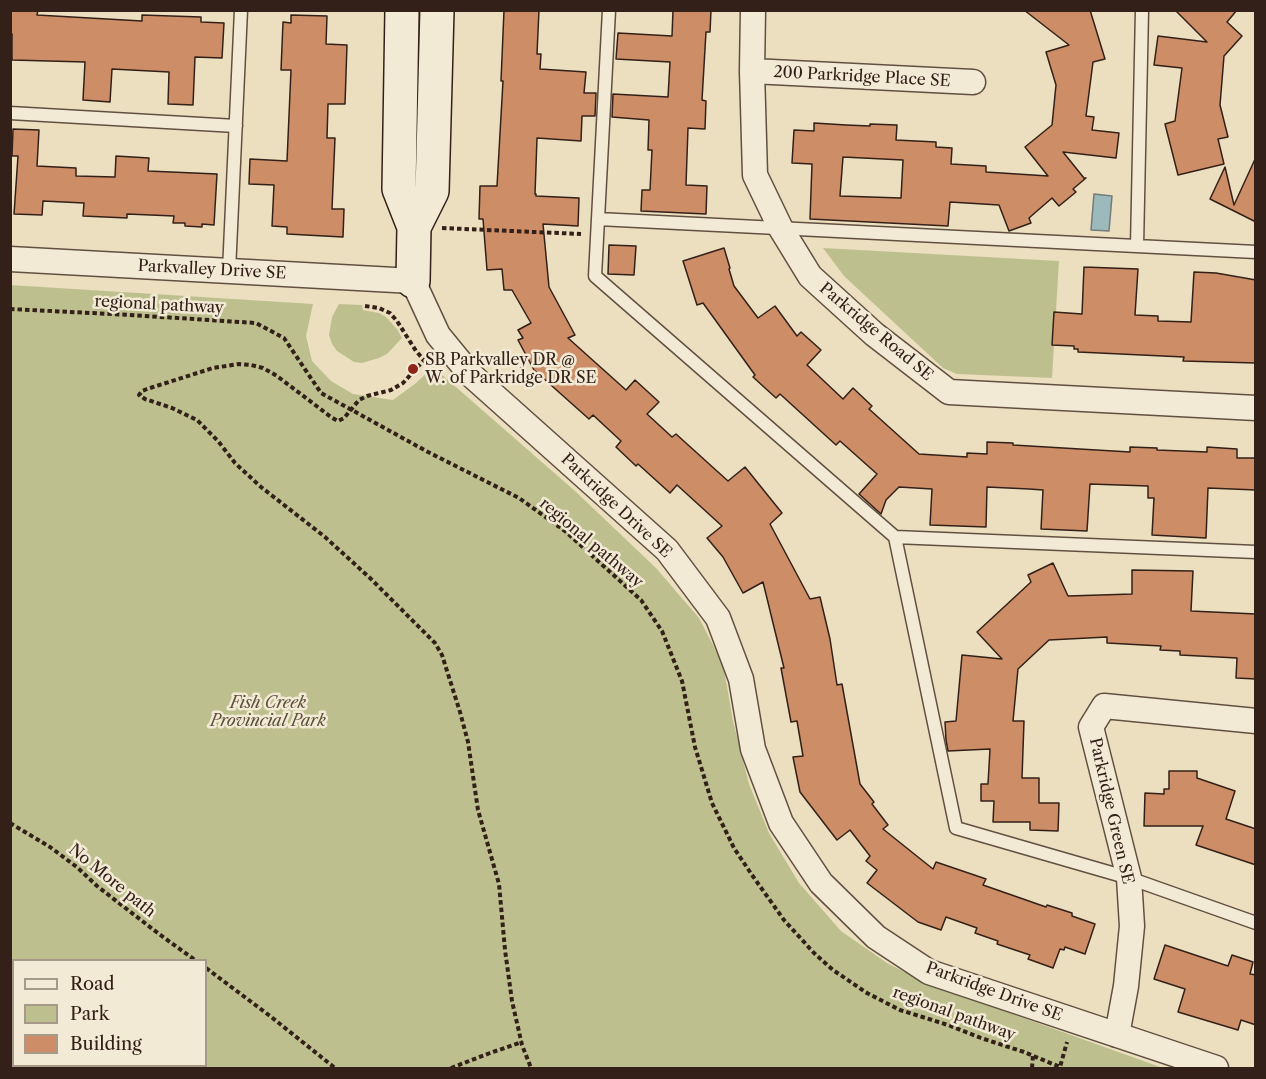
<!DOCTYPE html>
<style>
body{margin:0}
#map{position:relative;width:1266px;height:1079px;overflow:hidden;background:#ecdfbf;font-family:"Libre Caslon Text",serif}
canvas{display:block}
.frame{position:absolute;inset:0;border:12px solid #332018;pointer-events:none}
.legend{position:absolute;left:12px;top:959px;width:195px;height:108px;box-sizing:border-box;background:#f3ead5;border:2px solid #a69989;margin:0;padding:8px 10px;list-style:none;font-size:18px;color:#332018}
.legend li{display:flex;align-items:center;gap:12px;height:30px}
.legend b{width:30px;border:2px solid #a69989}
</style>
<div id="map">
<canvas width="1266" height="1079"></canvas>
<div class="frame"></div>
<ul class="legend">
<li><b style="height:8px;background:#f3ead5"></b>Road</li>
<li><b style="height:16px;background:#bdc08e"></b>Park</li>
<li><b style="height:16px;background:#cc8d67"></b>Building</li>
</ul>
</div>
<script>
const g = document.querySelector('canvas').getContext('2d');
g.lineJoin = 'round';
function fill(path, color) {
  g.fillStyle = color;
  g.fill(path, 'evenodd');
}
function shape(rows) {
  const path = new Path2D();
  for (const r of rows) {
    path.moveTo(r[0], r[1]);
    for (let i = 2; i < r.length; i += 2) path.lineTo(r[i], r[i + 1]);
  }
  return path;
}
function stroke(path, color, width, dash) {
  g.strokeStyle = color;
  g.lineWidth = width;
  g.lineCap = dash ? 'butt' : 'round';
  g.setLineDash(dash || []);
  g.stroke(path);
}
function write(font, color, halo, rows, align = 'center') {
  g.font = font + ' "Libre Caslon Text",serif';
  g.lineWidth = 5;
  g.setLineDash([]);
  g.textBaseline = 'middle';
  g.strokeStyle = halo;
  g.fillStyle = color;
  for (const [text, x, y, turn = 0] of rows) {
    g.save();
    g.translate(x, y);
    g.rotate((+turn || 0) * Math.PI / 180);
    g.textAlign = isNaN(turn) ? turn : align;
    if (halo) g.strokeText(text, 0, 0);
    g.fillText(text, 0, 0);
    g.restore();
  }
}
const green = shape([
 [823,248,1059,261,1052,378,957,374,943,368,844,276],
 [10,285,313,304,306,336,312,361,331,381,353,394,393,400,416,383,433,367,575,491,656,568,699,618,723,664,733,721,749,784,769,833,799,883,841,931,887,963,926,983,1163,1068,11,1068],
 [14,960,206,960,206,1066,14,1066],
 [339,304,362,305,363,310,379,313,386,317,397,329,402,338,387,354,379,358,362,363,354,362,337,351,332,344,329,335,332,317]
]);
const water = shape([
 [1094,194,1112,196,1109,231,1091,230,1094,194]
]);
const building = shape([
 [10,10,38,10,37,15,142,21,142,15,201,17,201,22,224,23,222,58,195,57,193,105,168,104,169,72,112,69,110,102,83,100,85,62,12,60,12,34,10,34,10,10],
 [504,10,539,10,537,54,541,54,540,69,586,72,584,93,596,93,595,116,582,116,581,141,537,138,535,194,536,194,536,196,579,198,578,226,543,224,549,287,575,335,568,338,626,390,635,380,659,402,647,414,672,437,676,434,728,481,745,467,782,513,770,524,810,599,820,597,830,639,837,685,842,684,860,784,874,802,872,804,888,825,883,829,933,869,936,862,986,879,983,885,1046,907,1047,905,1072,913,1072,916,1095,924,1085,954,1065,947,1064,950,1060,949,1053,968,1028,959,1030,955,997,944,998,941,975,933,977,928,946,917,941,930,918,922,867,883,877,870,866,861,870,856,850,830,837,840,800,792,793,757,803,756,797,721,791,722,781,668,784,668,763,582,743,593,723,557,707,538,722,526,677,485,670,493,638,464,636,466,616,447,621,441,593,415,589,419,534,370,518,340,523,338,518,330,531,323,512,290,504,290,502,269,487,270,483,219,479,219,480,186,497,186,503,81,501,81,504,10],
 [673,10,711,10,710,32,706,32,702,100,706,101,705,129,688,128,686,185,707,186,706,214,641,211,642,190,650,190,652,150,648,150,649,120,612,117,613,94,668,97,670,62,616,59,618,33,672,36,673,10],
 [1024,10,1090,10,1105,59,1093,62,1086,116,1094,117,1092,130,1119,133,1116,158,1063,152,1084,178,1086,178,1073,189,1076,192,1059,206,1052,198,1029,218,1031,223,1009,231,999,205,950,202,948,226,810,219,812,164,792,163,794,130,814,131,814,123,846,125,870,126,870,124,897,125,896,140,936,142,936,147,952,148,951,164,986,166,986,172,1048,176,1025,147,1052,125,1056,85,1046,52,1069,45,1024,10],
 [843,157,903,160,901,198,840,196,843,157],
 [1175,10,1237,10,1227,22,1242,36,1224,56,1220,105,1228,137,1218,139,1224,164,1178,175,1165,124,1175,121,1182,68,1154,65,1158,36,1207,42,1175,10],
 [291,15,327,16,326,44,347,45,345,104,328,104,327,138,335,138,332,209,344,209,343,237,287,234,287,227,272,226,274,185,249,184,250,159,287,161,291,70,281,70,283,22,291,23,291,15],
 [13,129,39,130,37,166,76,168,76,176,115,177,116,156,149,158,148,171,217,174,214,225,202,224,202,227,185,226,185,223,173,223,174,216,127,214,127,218,83,216,84,203,43,201,42,215,14,214,18,156,12,156,13,129],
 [1256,157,1256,222,1210,199,1225,167,1234,205,1256,157],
 [609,245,636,246,634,275,608,274,609,245],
 [724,248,730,268,729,269,734,286,758,318,775,306,797,336,801,332,821,350,807,365,843,399,853,388,872,406,869,409,919,454,967,457,967,453,987,454,987,442,1013,443,1013,445,1130,452,1130,447,1157,448,1157,450,1207,452,1207,447,1237,449,1237,458,1256,458,1256,490,1208,488,1206,538,1152,535,1154,498,1148,498,1148,486,1090,484,1087,531,1041,529,1043,490,1029,489,987,487,986,527,930,525,932,489,899,487,886,500,881,514,859,494,877,474,840,441,836,445,780,394,776,398,753,377,755,375,703,303,697,305,683,261,724,248],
 [1084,267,1138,269,1135,315,1158,316,1158,321,1191,322,1194,272,1216,273,1256,280,1256,363,1183,361,1184,357,1078,352,1078,349,1074,349,1074,346,1052,345,1054,312,1082,314,1084,267],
 [1053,563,1068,596,1132,594,1132,570,1193,571,1191,611,1256,614,1256,679,1236,678,1237,658,1180,655,1180,651,1160,650,1161,646,1107,643,1107,637,1049,640,1018,669,1013,721,1024,721,1022,778,1039,778,1039,803,1059,803,1058,831,1030,830,1030,822,993,822,994,801,981,801,981,784,988,784,990,749,948,751,946,740,945,722,956,721,962,655,1002,659,977,632,1031,582,1028,575,1053,563],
 [1169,771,1197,771,1197,778,1235,791,1226,819,1256,829,1256,865,1196,845,1203,826,1144,826,1145,793,1164,794,1164,789,1169,789,1169,771],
 [1165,945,1228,966,1232,955,1253,962,1250,974,1256,975,1256,1025,1241,1020,1238,1030,1178,1012,1185,989,1154,979,1165,945]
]);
const path = shape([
 [442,228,581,234],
 [365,306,379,308,390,313,397,321,416,351,424,360,403,383,391,390,367,396,359,400,344,418,338,421,331,417,277,376,263,368,251,365,239,364,213,368,147,389,142,391,139,395,145,399,172,408,197,420,218,441,235,463,261,487,325,537,370,578,435,643,442,655,460,712,468,742,478,810,499,884,505,950,512,1001,522,1045,531,1068],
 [10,309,130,315,256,323,284,338,321,393,428,452,519,498,565,531,641,600,662,631,682,681,695,747,712,803,734,848,752,875,784,920,814,953,833,970,867,993,900,1010,948,1025,981,1038,1024,1052,1060,1067,1067,1042],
 [10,823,50,847,78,868,97,886,159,934,195,960],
 [206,968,270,1016,335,1068],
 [451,1068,490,1053,522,1042],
 [1032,1068,1033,1055]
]);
const lane = shape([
 [609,10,595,276,895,537,1256,552],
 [10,113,236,126],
 [598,219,1256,252],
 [1137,246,1142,10],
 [229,271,241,10],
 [895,537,956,828,1129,878,1256,923]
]);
const street = shape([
 [753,10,752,71,755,175,780,227,810,276,874,334,949,392,1256,408],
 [752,71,973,82],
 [10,259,413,281,438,335,470,374,667,550,718,618,741,679,753,749,781,823,821,883,876,937,929,972,1216,1068],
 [1117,1035,1126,986,1132,926,1129,878,1091,727,1104,706,1256,721]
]);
const secondary = shape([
 [402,10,399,189,414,227,413,281],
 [414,227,432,191,437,10]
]);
const markers = [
 [413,369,6,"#8f2418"]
];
const streetNames = [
 ["200 Parkridge Place SE",862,77,3],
 ["Parkvalley Drive SE",212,270,3],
 ["regional pathway",159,305,3],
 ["Parkridge Road SE",876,332,40],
 ["Parkridge Drive SE",616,506,43],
 ["regional pathway",591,543,40],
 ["Parkridge Green SE",1111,811,77],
 ["No More path",112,881,39],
 ["Parkridge Drive SE",994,992,20],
 ["regional pathway",954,1014,20]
];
const poiNames = [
 ["SB Parkvalley DR @",425,360],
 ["W. of Parkridge DR SE",425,378]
];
const parkNames = [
 ["Fish Creek",268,703],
 ["Provincial Park",268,721]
];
fill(green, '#bdc08e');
fill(water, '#9cbabb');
stroke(water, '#727c7a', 1.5);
fill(building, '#cc8d67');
stroke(building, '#332018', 1.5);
stroke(lane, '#615042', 15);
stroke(street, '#615042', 27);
stroke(secondary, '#332018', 36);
stroke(path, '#332018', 4, [4.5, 3]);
stroke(lane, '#f3ead5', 12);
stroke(street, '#f3ead5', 24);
stroke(secondary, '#f3ead5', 33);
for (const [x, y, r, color] of markers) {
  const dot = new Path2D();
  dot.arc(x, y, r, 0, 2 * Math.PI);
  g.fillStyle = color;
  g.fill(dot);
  stroke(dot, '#f3ead5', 2);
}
write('16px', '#332018', '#f3ead5', streetNames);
write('16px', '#332018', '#f3ead5', poiNames, 'left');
write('italic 16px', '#5c503b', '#f3ead5', parkNames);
</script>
